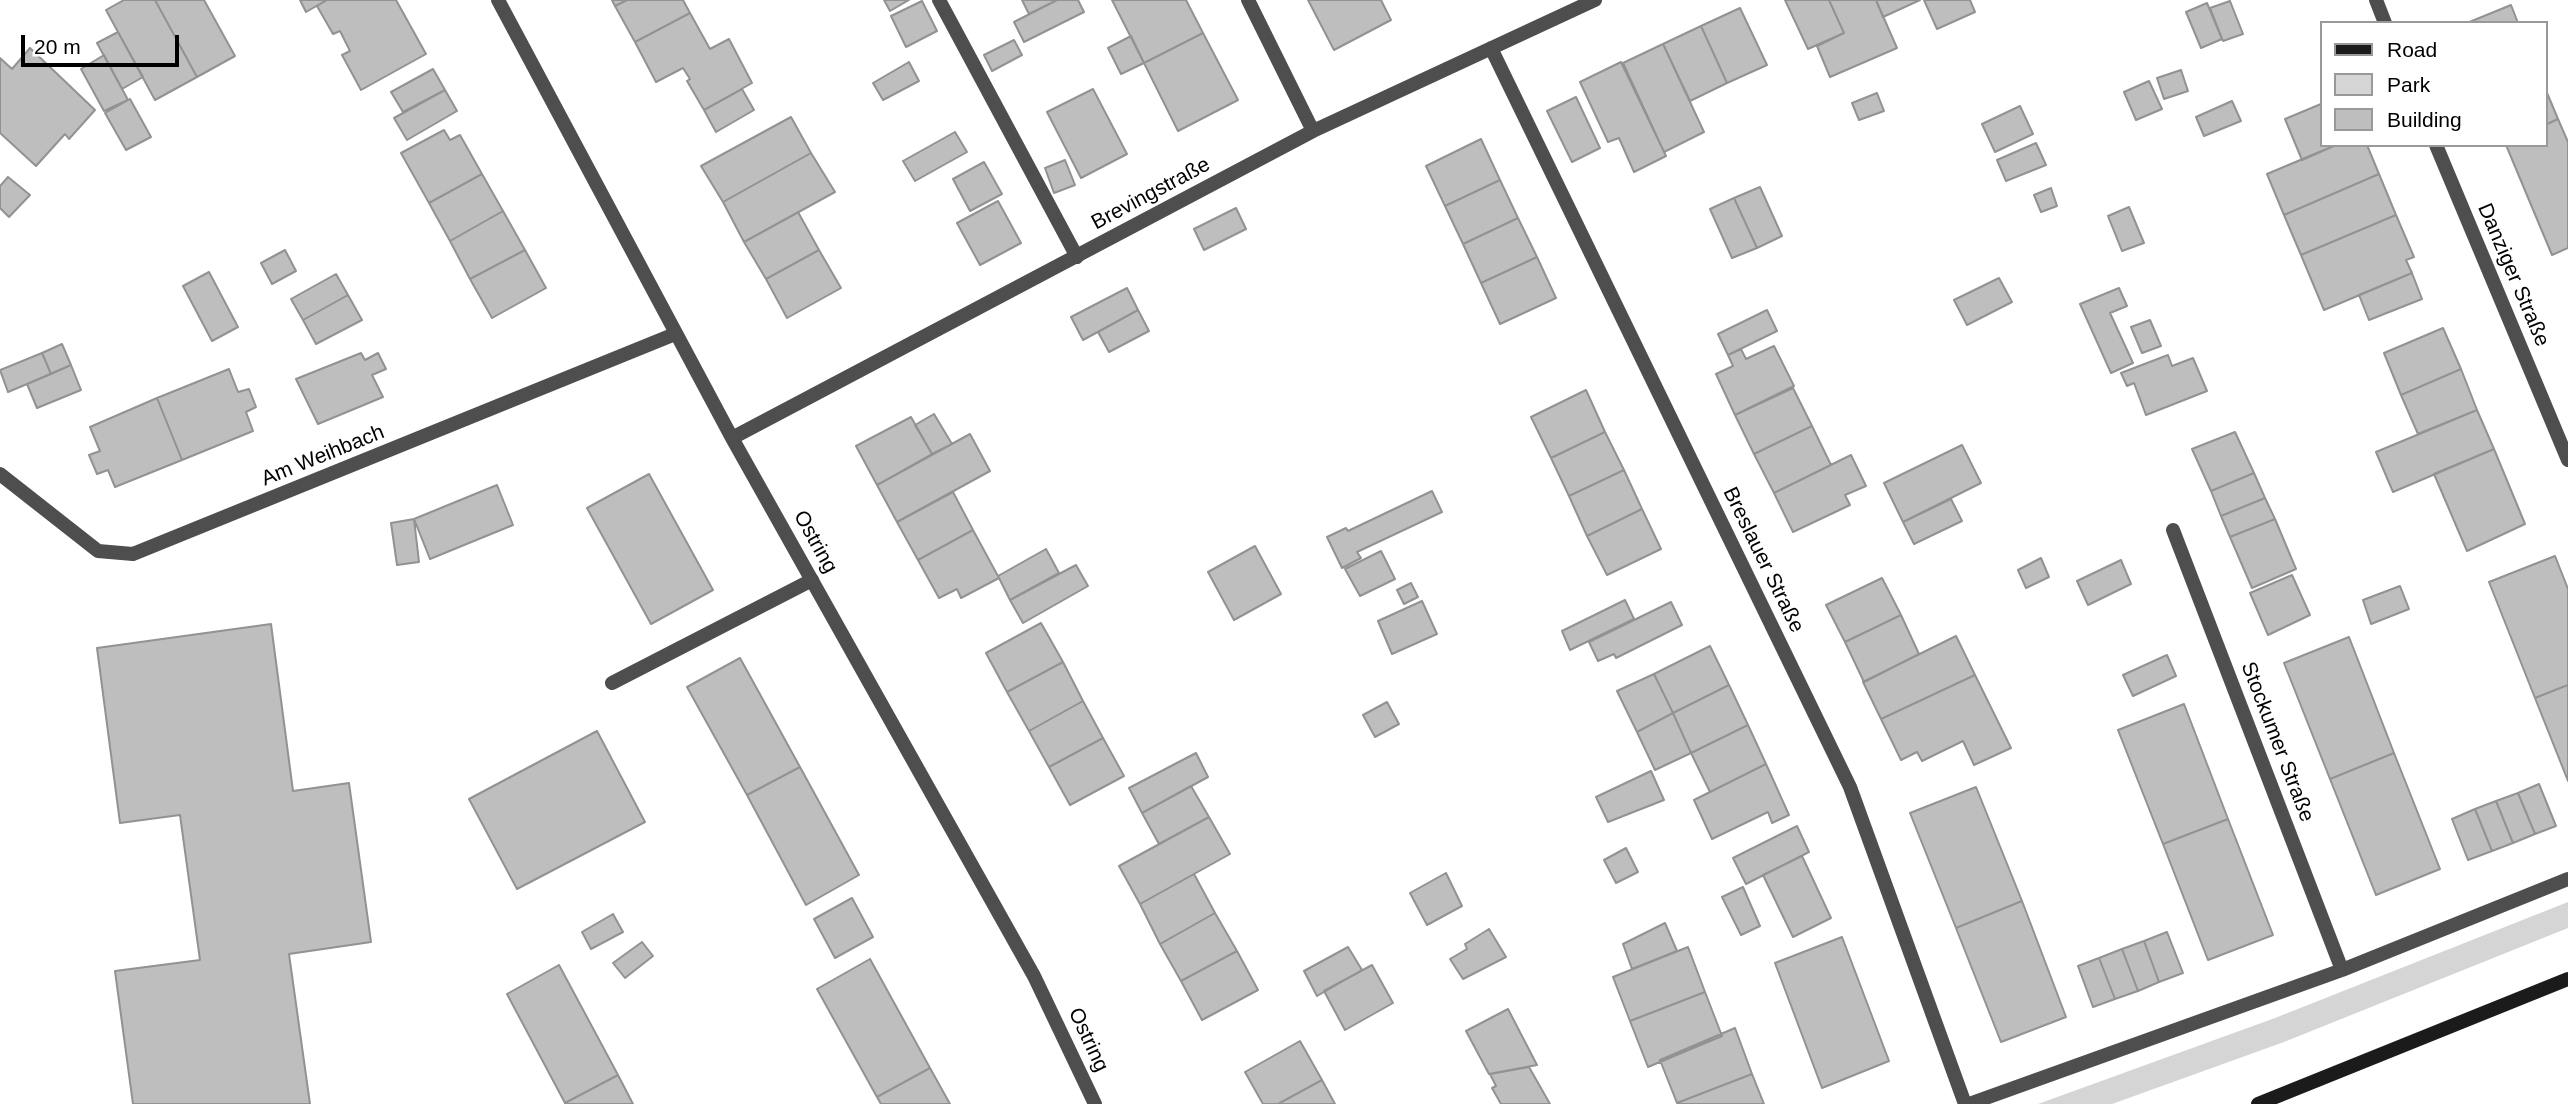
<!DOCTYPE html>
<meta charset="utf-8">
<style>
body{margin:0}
#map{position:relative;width:2568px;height:1104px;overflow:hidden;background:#fff;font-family:Helvetica,sans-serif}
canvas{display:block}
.legend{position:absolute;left:2320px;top:21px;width:228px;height:126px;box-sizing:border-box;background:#fff;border:2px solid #999;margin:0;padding:9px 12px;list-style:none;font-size:21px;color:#000}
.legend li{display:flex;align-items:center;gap:14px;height:35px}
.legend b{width:35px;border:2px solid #999}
.scale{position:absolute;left:21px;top:35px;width:158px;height:32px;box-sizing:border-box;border:4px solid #000;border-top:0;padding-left:9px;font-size:21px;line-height:24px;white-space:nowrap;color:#000;-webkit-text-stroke:5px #fff;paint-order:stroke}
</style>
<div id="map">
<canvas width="2568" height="1104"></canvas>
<ul class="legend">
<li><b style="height:9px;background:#1b1b1b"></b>Road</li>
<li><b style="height:19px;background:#d5d5d5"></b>Park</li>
<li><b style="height:19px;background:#bebebe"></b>Building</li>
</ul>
<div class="scale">20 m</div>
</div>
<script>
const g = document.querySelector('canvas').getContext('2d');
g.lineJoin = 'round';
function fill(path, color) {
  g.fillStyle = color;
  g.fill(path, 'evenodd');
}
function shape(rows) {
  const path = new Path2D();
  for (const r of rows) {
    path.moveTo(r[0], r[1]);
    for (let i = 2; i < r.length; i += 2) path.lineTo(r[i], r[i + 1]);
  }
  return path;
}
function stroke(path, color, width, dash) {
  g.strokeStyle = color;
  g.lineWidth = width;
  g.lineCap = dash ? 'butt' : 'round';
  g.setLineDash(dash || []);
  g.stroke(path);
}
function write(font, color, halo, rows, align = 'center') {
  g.font = font + ' Helvetica,sans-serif';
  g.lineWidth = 5;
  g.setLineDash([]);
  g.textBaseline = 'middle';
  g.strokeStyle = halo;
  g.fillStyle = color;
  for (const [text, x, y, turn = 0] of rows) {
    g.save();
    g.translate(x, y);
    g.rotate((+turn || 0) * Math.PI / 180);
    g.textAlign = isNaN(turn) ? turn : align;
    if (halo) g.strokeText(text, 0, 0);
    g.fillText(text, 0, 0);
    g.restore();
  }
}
const green = shape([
 [2568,902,2568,928,2284,1042,2112,1104,2038,1104,2275,1018]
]);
const building = shape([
 [124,0,155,0,197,77,155,100,106,10,124,0],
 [155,0,204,0,235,56,197,77,155,0],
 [300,0,327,0,306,12,300,0],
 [327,0,396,0,426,54,361,90,342,55,350,51,340,31,333,34,317,6,327,0],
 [612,0,627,0,615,6,612,0],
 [627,0,683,0,690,13,635,42,615,6,627,0],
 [884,0,909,0,890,11,884,0],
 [1022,0,1057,0,1029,14,1022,0],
 [1057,0,1078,0,1084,12,1024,42,1014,22,1057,0],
 [1112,0,1186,0,1203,33,1144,63,1112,0],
 [1308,0,1381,0,1391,20,1334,50,1308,0],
 [1785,0,1829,0,1844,33,1808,49,1785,0],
 [1829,0,1876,0,1897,48,1830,77,1817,46,1844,33,1829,0],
 [1876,0,1920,0,1883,17,1876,0],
 [1924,0,1970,0,1975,12,1937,29,1924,0],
 [922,1,937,31,906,47,891,16,922,1],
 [2230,1,2243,34,2223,41,2210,8,2230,1],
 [2207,3,2222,39,2201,48,2186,12,2207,3],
 [2511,5,2518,23,2467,23,2511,5],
 [1740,8,1767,65,1727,83,1701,26,1740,8],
 [690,13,710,49,729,39,752,83,704,110,687,81,690,79,683,68,656,82,635,42,690,13],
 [1701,26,1727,83,1690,101,1663,44,1701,26],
 [118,32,143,77,122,89,97,43,118,32],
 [1203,33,1238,100,1178,131,1144,63,1203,33],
 [1131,36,1144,63,1121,74,1108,48,1131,36],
 [1014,40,1022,55,992,71,984,55,1014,40],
 [1663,44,1704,132,1664,152,1623,63,1663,44],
 [30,48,95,110,69,139,65,134,36,166,0,133,0,58,12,69,30,48],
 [104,55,128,100,104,111,81,69,104,55],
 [909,62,919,81,883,100,873,83,909,62],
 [1621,62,1666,156,1634,172,1619,138,1608,142,1580,82,1621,62],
 [433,69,445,90,403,112,391,92,433,69],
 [2181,70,2188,91,2164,99,2157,78,2181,70],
 [2149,81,2162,109,2136,120,2124,92,2149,81],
 [2545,88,2558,119,2545,125,2545,88],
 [742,89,754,110,716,132,704,110,742,89],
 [1093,89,1127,154,1081,178,1047,112,1093,89],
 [445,90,457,111,407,140,394,118,445,90],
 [1877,93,1884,111,1859,120,1852,103,1877,93],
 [1576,97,1600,148,1572,162,1547,111,1576,97],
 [130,99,151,137,126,150,105,113,130,99],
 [2232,101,2241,121,2204,136,2196,117,2232,101],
 [2321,104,2321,145,2336,145,2302,160,2285,119,2321,104],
 [2020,106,2033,134,1995,152,1982,124,2020,106],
 [791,117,811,153,723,202,701,166,791,117],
 [2558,119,2568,142,2568,248,2552,255,2506,145,2545,145,2545,125,2558,119],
 [444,130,450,140,460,135,482,174,429,203,401,153,444,130],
 [955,132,967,152,915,181,903,161,955,132],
 [1481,139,1500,180,1445,206,1426,166,1481,139],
 [2036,143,2046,165,2006,181,1997,160,2036,143],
 [2336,145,2367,145,2379,174,2284,215,2267,174,2336,145],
 [811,153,835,192,744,242,723,202,811,153],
 [1065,160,1075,185,1054,193,1045,168,1065,160],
 [984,162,1002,194,970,211,953,179,984,162],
 [482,174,503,211,450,241,429,203,482,174],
 [2379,174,2396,215,2301,255,2284,215,2379,174],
 [8,177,30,195,9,217,0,208,0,186,8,177],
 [1500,180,1518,218,1463,244,1445,206,1500,180],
 [1760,187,1782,236,1757,248,1734,198,1760,187],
 [2051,188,2057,206,2041,212,2034,195,2051,188],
 [1734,198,1757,248,1732,258,1710,209,1734,198],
 [998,201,1021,243,980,265,957,223,998,201],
 [2129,207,2144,243,2122,251,2108,216,2129,207],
 [1236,208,1246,229,1204,250,1194,229,1236,208],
 [503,211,525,250,470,279,450,241,503,211],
 [798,212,819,250,766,279,744,242,798,212],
 [2396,215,2414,257,2406,260,2412,273,2324,310,2301,255,2396,215],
 [1518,218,1537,257,1481,283,1463,244,1518,218],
 [285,250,296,271,272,284,261,263,285,250],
 [525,250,546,288,492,318,470,279,525,250],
 [819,250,841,288,787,318,766,279,819,250],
 [1537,257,1556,298,1500,324,1481,283,1537,257],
 [209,272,238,327,212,341,183,286,209,272],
 [2412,273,2422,299,2369,320,2359,295,2412,273],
 [336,274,348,295,303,320,291,299,336,274],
 [1999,278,2012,302,1967,325,1954,300,1999,278],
 [1127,288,1138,310,1083,340,1071,317,1127,288],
 [2119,288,2127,306,2110,313,2133,363,2111,373,2080,304,2119,288],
 [348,295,362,320,316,344,303,320,348,295],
 [1138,310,1149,331,1109,352,1098,332,1138,310],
 [1767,310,1777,331,1728,355,1718,334,1767,310],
 [2150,320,2161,346,2142,353,2131,327,2150,320],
 [2443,328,2461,369,2401,395,2384,353,2443,328],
 [62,344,71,365,51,374,42,353,62,344],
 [1774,346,1794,386,1735,415,1716,374,1733,366,1728,355,1741,349,1746,359,1774,346],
 [42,353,51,374,8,392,0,370,42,353],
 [361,353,365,360,378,353,386,369,372,375,383,397,318,424,296,379,361,353],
 [2168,355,2172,366,2193,358,2207,391,2146,415,2134,383,2127,386,2121,373,2168,355],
 [71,365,81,390,37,408,27,384,71,365],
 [229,369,238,392,249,389,256,407,246,412,253,431,182,460,157,398,229,369],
 [2461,369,2477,410,2418,434,2401,395,2461,369],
 [1793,388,1812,426,1754,454,1735,415,1793,388],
 [1586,390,1605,432,1551,458,1531,417,1586,390],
 [157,398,182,460,115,487,108,470,97,474,89,455,100,451,90,427,157,398],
 [2477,410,2494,449,2393,492,2376,452,2477,410],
 [934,414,952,444,932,454,915,425,934,414],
 [911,417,932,454,877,485,856,446,911,417],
 [1812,426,1831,465,1774,493,1754,454,1812,426],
 [1605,432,1624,470,1569,496,1551,458,1605,432],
 [2235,432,2254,473,2211,491,2192,449,2235,432],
 [970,434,990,471,897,522,877,485,970,434],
 [1962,445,1981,483,1903,522,1884,483,1962,445],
 [2494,449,2525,524,2467,551,2434,474,2494,449],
 [1851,455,1866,486,1845,495,1850,505,1793,532,1774,493,1851,455],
 [1624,470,1642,509,1587,536,1569,496,1624,470],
 [2254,473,2265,498,2221,516,2211,491,2254,473],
 [649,474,713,590,651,624,587,508,649,474],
 [497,485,513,525,430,559,414,519,497,485],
 [1432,491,1442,512,1357,552,1361,558,1342,568,1327,537,1346,528,1348,531,1432,491],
 [953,492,973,530,918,560,897,522,953,492],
 [2265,498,2275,519,2230,537,2221,516,2265,498],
 [1951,499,1962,521,1914,544,1903,522,1951,499],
 [1642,509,1661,549,1607,575,1587,536,1642,509],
 [414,519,419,562,397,565,391,523,414,519],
 [2275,519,2296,569,2252,588,2230,537,2275,519],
 [973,530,999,578,961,598,957,589,939,598,918,560,973,530],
 [1255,546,1281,594,1234,620,1208,572,1255,546],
 [1046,549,1059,573,1010,600,998,576,1046,549],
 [1381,551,1395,579,1360,596,1345,569,1381,551],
 [2555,556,2568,589,2568,685,2535,698,2489,582,2555,556],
 [2041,558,2049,577,2026,588,2018,570,2041,558],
 [2121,560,2131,584,2088,605,2077,581,2121,560],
 [1076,565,1088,586,1023,623,1010,600,1076,565],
 [2292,575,2310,615,2268,635,2250,593,2292,575],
 [1882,578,1901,615,1845,642,1826,605,1882,578],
 [1411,583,1418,597,1404,604,1397,590,1411,583],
 [2400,586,2409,609,2371,624,2363,600,2400,586],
 [1625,600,1634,619,1570,650,1562,631,1625,600],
 [1422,601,1437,634,1392,654,1378,621,1422,601],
 [1671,602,1682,625,1616,658,1614,654,1598,661,1589,642,1671,602],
 [1901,615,1919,654,1864,682,1845,642,1901,615],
 [1041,623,1063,662,1007,692,986,653,1041,623],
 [271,624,293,791,349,783,371,942,289,954,310,1104,133,1104,115,971,200,960,180,815,120,823,97,648,271,624],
 [1956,636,1975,675,1881,719,1863,682,1956,636],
 [2349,637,2394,753,2330,779,2284,663,2349,637],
 [1710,646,1729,685,1673,713,1654,674,1710,646],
 [2167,655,2176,676,2133,696,2123,675,2167,655],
 [740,658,800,767,747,795,687,687,740,658],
 [1063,662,1083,701,1029,731,1007,692,1063,662],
 [1654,674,1673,713,1637,732,1617,691,1654,674],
 [1975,675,2011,748,1974,765,1963,741,1922,761,1917,752,1901,760,1881,719,1975,675],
 [1729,685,1748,725,1691,753,1673,713,1729,685],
 [2568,685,2568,781,2535,698,2568,685],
 [1083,701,1103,738,1049,767,1029,731,1083,701],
 [1387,702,1399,724,1375,737,1363,715,1387,702],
 [2184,704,2228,819,2163,844,2118,730,2184,704],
 [1673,713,1691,753,1655,770,1637,732,1673,713],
 [1748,725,1766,764,1710,792,1691,753,1748,725],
 [597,731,645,822,517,889,469,799,597,731],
 [1103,738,1124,776,1070,805,1049,767,1103,738],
 [1196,753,1208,777,1142,813,1129,788,1196,753],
 [2394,753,2440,869,2376,895,2330,779,2394,753],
 [1766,764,1789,815,1772,823,1768,812,1712,839,1694,800,1766,764],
 [800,767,859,875,806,905,747,795,800,767],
 [1651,771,1664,800,1608,822,1596,797,1651,771],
 [2539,784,2556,826,2535,834,2518,793,2539,784],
 [1191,786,1209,817,1159,844,1142,813,1191,786],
 [1976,787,2022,901,1956,928,1910,813,1976,787],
 [2518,793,2535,834,2513,843,2496,801,2518,793],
 [2496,801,2513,843,2492,851,2475,809,2496,801],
 [2475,809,2492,851,2468,860,2452,819,2475,809],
 [1209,817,1230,854,1140,904,1119,866,1209,817],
 [2228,819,2273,935,2208,960,2163,844,2228,819],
 [1797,826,1809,852,1746,884,1733,858,1797,826],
 [1626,848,1638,872,1616,883,1604,860,1626,848],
 [1802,856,1831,918,1793,937,1763,875,1802,856],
 [1446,873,1462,906,1427,925,1410,893,1446,873],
 [1194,874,1215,913,1160,944,1140,904,1194,874],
 [1743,887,1760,926,1741,935,1722,897,1743,887],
 [852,898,873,937,835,958,814,919,852,898],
 [2022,901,2066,1017,2001,1042,1956,928,2022,901],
 [1215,913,1237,951,1181,981,1160,944,1215,913],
 [613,914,623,932,591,949,582,932,613,914],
 [1665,923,1677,951,1632,969,1623,944,1665,923],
 [1489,929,1506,957,1463,979,1450,959,1467,949,1465,944,1489,929],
 [2167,932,2183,973,2159,982,2144,941,2167,932],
 [1842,937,1889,1061,1822,1088,1775,963,1842,937],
 [2144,941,2159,982,2138,991,2122,949,2144,941],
 [642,942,653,956,625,978,613,963,642,942],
 [1348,947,1362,970,1317,996,1304,971,1348,947],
 [1688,947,1705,992,1630,1021,1613,977,1688,947],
 [2122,949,2138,991,2115,999,2099,958,2122,949],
 [1237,951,1258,990,1202,1020,1181,981,1237,951],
 [2099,958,2115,999,2093,1007,2078,966,2099,958],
 [870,959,930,1068,877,1097,817,989,870,959],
 [559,965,618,1075,565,1103,507,994,559,965],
 [1372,965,1393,1003,1345,1030,1324,991,1372,965],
 [1705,992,1722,1036,1648,1067,1630,1021,1705,992],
 [1508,1009,1537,1065,1489,1074,1466,1031,1508,1009],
 [1735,1028,1752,1074,1677,1103,1660,1060,1735,1028],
 [1300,1041,1322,1080,1278,1104,1263,1104,1245,1072,1300,1041],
 [1529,1067,1550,1104,1501,1104,1492,1088,1496,1086,1490,1074,1529,1067],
 [930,1068,950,1104,881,1104,877,1097,930,1068],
 [1752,1074,1764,1104,1678,1104,1677,1103,1752,1074],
 [618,1075,633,1104,565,1104,565,1103,618,1075],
 [1322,1080,1335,1104,1278,1104,1322,1080]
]);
const service = shape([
 [939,0,1077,257],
 [612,683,812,580]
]);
const minor = shape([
 [498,0,732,438,1034,976,1095,1104],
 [1248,0,1313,131],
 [2376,0,2385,23],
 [1491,48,1850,787,1965,1104],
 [2436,145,2568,460],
 [732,438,1313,131,1595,0],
 [0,474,98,551,133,554,675,334],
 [2173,530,2342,970],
 [1969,1104,2342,970,2568,879]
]);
const secondary = shape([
 [2258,1104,2568,979]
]);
const streetNames = [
 ["Brevingstraße",1151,194,-28],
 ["Danziger Straße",2513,275,67],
 ["Am Weihbach",323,456,-22],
 ["Ostring",815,542,61],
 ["Breslauer Straße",1763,560,64],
 ["Stockumer Straße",2277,742,69],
 ["Ostring",1088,1040,65]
];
fill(green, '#d5d5d5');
fill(building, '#bebebe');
stroke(building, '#929292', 2);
stroke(service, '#4e4e4e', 14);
stroke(minor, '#4e4e4e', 14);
stroke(secondary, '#1b1b1b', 14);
write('21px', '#000', '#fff', streetNames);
</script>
